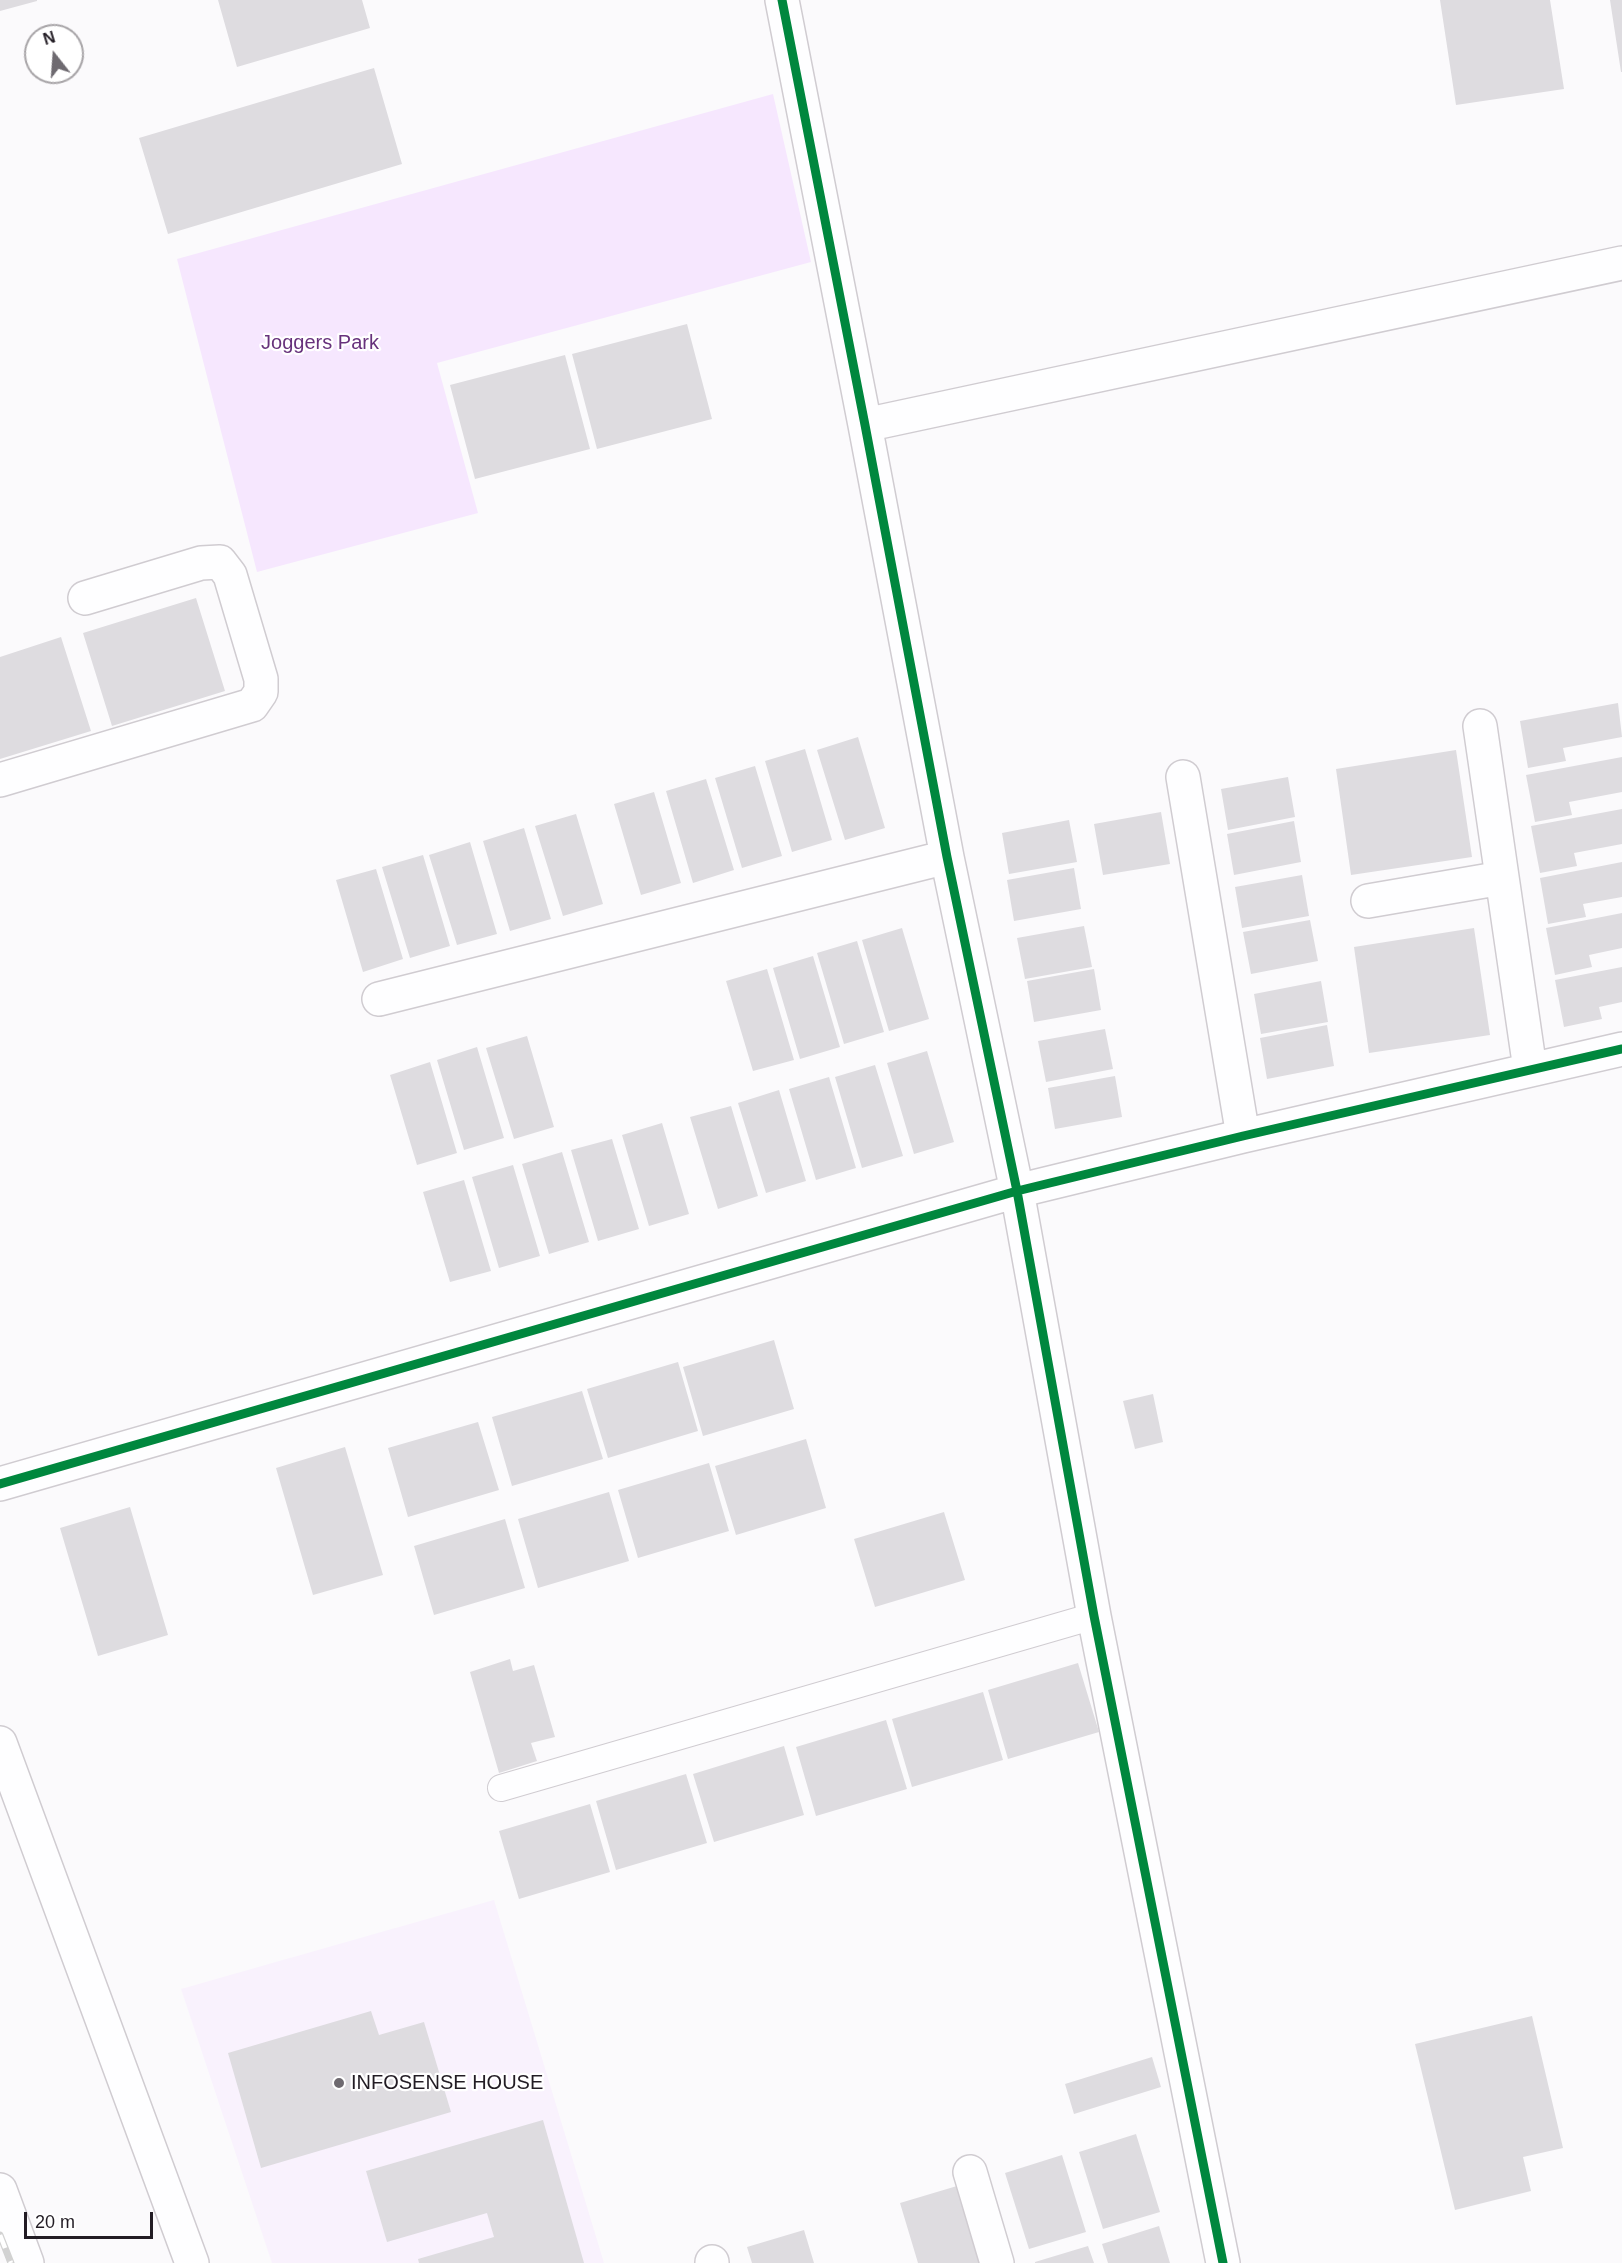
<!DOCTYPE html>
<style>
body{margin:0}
#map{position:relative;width:1622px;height:2263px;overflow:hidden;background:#fbfafc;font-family:Arial,sans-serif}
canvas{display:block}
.north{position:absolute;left:24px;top:24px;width:60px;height:60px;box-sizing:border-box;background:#fff;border:2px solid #a7a4a7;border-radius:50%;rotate:343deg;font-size:16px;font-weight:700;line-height:24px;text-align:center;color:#221c24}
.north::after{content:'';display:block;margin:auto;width:21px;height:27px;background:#6e6a70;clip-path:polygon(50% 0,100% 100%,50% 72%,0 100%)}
.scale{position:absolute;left:24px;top:2212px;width:129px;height:27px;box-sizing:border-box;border:3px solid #221c24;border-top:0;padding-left:8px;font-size:18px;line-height:21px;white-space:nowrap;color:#221c24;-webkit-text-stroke:4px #fff;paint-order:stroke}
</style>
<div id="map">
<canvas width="1622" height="2263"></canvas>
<div class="north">N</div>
<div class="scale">20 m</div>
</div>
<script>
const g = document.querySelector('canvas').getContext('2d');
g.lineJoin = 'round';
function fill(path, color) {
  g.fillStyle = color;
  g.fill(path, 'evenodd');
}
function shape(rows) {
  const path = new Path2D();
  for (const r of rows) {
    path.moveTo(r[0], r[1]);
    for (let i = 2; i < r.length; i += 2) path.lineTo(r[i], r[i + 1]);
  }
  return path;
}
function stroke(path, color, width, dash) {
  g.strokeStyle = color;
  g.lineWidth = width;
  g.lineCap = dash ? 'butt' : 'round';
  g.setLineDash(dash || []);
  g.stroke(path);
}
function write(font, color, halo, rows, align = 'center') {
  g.font = font + ' Arial,sans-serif';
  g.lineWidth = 4.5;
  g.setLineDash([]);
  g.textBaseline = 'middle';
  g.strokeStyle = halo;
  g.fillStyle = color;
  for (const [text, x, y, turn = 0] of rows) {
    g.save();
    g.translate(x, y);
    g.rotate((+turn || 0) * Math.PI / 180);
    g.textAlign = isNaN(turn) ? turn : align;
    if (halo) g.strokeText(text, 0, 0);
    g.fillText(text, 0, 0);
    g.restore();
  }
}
const built = shape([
 [494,1900,604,2263,272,2263,181,1989]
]);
const green = shape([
 [773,94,811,262,437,363,478,513,257,572,177,259]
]);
const building = shape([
 [0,0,37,0,37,1,0,11],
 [218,0,362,0,370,28,237,67],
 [1440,0,1550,0,1564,89,1456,105],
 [1610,0,1622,0,1622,72,1621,72],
 [374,68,402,164,168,234,139,138],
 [687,324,712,419,597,449,572,354],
 [565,355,590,449,475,479,450,385],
 [196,598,225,691,112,726,83,633],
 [61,637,91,731,0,759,0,657],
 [1618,703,1622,737,1563,748,1566,761,1528,768,1520,721],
 [858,737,885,828,845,840,817,750],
 [805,749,832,840,792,852,765,761],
 [1456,750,1472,857,1351,875,1336,769],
 [1622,757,1622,792,1569,802,1572,815,1535,822,1526,775],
 [755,766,782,856,742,868,715,778],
 [1288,777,1295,817,1228,830,1221,789],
 [706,779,734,870,693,883,666,791],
 [654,792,681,883,641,895,614,804],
 [1622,809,1622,844,1574,853,1577,866,1540,873,1531,826],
 [1161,812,1170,864,1103,875,1094,824],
 [576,814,603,904,563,916,535,826],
 [1069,820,1077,862,1009,874,1002,833],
 [1294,821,1301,862,1234,875,1227,834],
 [524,828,551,919,510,931,483,841],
 [470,842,497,934,457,945,429,855],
 [423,855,450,946,410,958,382,867],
 [1622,862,1622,897,1583,904,1586,917,1548,924,1540,878],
 [1074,868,1081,909,1014,921,1007,880],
 [376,869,403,959,363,972,336,880],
 [1302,875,1309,916,1242,928,1235,887],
 [1622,913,1622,948,1589,955,1592,967,1555,975,1546,928],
 [1310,920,1318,961,1251,974,1243,932],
 [1084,926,1092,967,1025,979,1017,938],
 [902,928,929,1019,889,1031,862,940],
 [1474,928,1490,1035,1369,1053,1354,947],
 [857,941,884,1032,844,1044,817,953],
 [813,956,840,1047,800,1059,773,968],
 [1622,967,1622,1002,1599,1007,1602,1019,1564,1027,1555,980],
 [767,969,794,1060,753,1071,726,981],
 [1094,969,1101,1010,1034,1022,1027,981],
 [1321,981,1328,1022,1261,1034,1254,994],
 [1327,1025,1334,1066,1267,1079,1260,1038],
 [1105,1029,1113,1069,1046,1082,1038,1041],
 [527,1036,554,1127,514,1139,486,1048],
 [477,1047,504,1138,464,1150,437,1060],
 [927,1051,954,1142,914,1154,887,1063],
 [430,1062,457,1153,417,1165,390,1075],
 [875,1065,903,1156,862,1168,835,1077],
 [1115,1076,1122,1117,1055,1129,1048,1088],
 [829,1077,856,1168,816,1180,789,1089],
 [779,1090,806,1181,766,1193,738,1103],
 [731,1106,758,1196,718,1209,690,1117],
 [662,1123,689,1214,649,1226,622,1135],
 [612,1139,639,1229,598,1241,571,1150],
 [562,1152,589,1242,549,1254,522,1164],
 [513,1165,540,1256,499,1268,472,1177],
 [464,1180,491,1271,450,1282,423,1192],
 [774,1340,794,1409,703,1436,683,1367],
 [678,1362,698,1431,608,1458,587,1389],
 [582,1391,603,1459,512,1486,492,1417],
 [1153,1394,1163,1442,1135,1449,1123,1401],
 [478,1422,499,1490,408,1517,388,1448],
 [806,1439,826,1508,736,1535,715,1466],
 [345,1447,383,1575,313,1595,276,1468],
 [709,1463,729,1531,638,1558,618,1490],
 [609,1492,629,1561,538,1588,518,1519],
 [130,1507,168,1635,98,1656,60,1528],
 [944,1512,965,1580,875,1607,854,1539],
 [505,1519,525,1588,434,1615,414,1546],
 [510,1659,513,1671,534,1665,555,1737,531,1743,537,1761,499,1773,470,1672],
 [1078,1663,1099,1732,1008,1759,988,1690],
 [983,1692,1003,1760,912,1787,892,1719],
 [886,1720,907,1789,816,1816,796,1747],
 [784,1746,804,1815,714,1842,693,1774],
 [686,1774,707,1843,616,1870,596,1801],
 [590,1804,610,1872,519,1899,499,1831],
 [371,2011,379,2035,424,2022,451,2112,261,2168,228,2053],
 [1532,2016,1563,2148,1523,2157,1531,2191,1455,2210,1415,2044],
 [1152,2057,1161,2087,1074,2114,1065,2084],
 [543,2120,584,2263,419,2263,418,2259,494,2237,487,2213,387,2242,366,2171],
 [1136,2134,1160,2212,1103,2229,1079,2152],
 [1062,2155,1086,2232,1029,2249,1005,2173],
 [957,2186,981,2263,918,2263,900,2203],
 [1159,2226,1170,2263,1108,2263,1102,2244],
 [804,2230,814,2263,752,2263,747,2247],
 [1088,2246,1094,2263,1035,2263,1035,2262]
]);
const lane = shape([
 [501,1788,1094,1616]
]);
const street = shape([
 [782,0,865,425,947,857,1017,1191,1094,1616,1223,2263],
 [865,425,1622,263],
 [1480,726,1530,1069],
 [1183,777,1243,1136],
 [0,780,252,705,261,692,261,679,230,575,220,562,201,563,85,598],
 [1368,901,1502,878],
 [379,999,947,857],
 [0,1484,1017,1191,1243,1136,1622,1049],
 [970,2172,997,2263],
 [712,2262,712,2263]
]);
const secondary = shape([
 [0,1743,192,2263],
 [0,2190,27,2263]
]);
const rail = shape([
 [0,2235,11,2263]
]);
const cycleway = shape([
 [782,0,865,425,947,857,1017,1191,1094,1616,1223,2263],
 [0,1484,1017,1191,1243,1136,1622,1049]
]);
const markers = [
 [339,2083,6,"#6e6a70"]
];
const parkNames = [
 ["Joggers Park",320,343]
];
const poiNames = [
 ["INFOSENSE HOUSE",351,2083]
];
fill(built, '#f9f2fd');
fill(green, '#f6e7fe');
fill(building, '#dedce0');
stroke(lane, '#d0ccd1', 28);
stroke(street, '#d0ccd1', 36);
stroke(secondary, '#d0ccd1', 36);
stroke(lane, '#fefeff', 26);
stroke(street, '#fefeff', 33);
stroke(secondary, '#fefeff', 33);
stroke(rail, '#d2d2d2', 7);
stroke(rail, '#fff', 4.5, [14]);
stroke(cycleway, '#00873e', 9);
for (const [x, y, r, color] of markers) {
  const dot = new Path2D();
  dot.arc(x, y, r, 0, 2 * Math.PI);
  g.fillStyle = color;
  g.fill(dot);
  stroke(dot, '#fff', 2);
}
write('20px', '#67327c', '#fff', parkNames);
write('20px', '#221c24', '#fff', poiNames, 'left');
</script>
